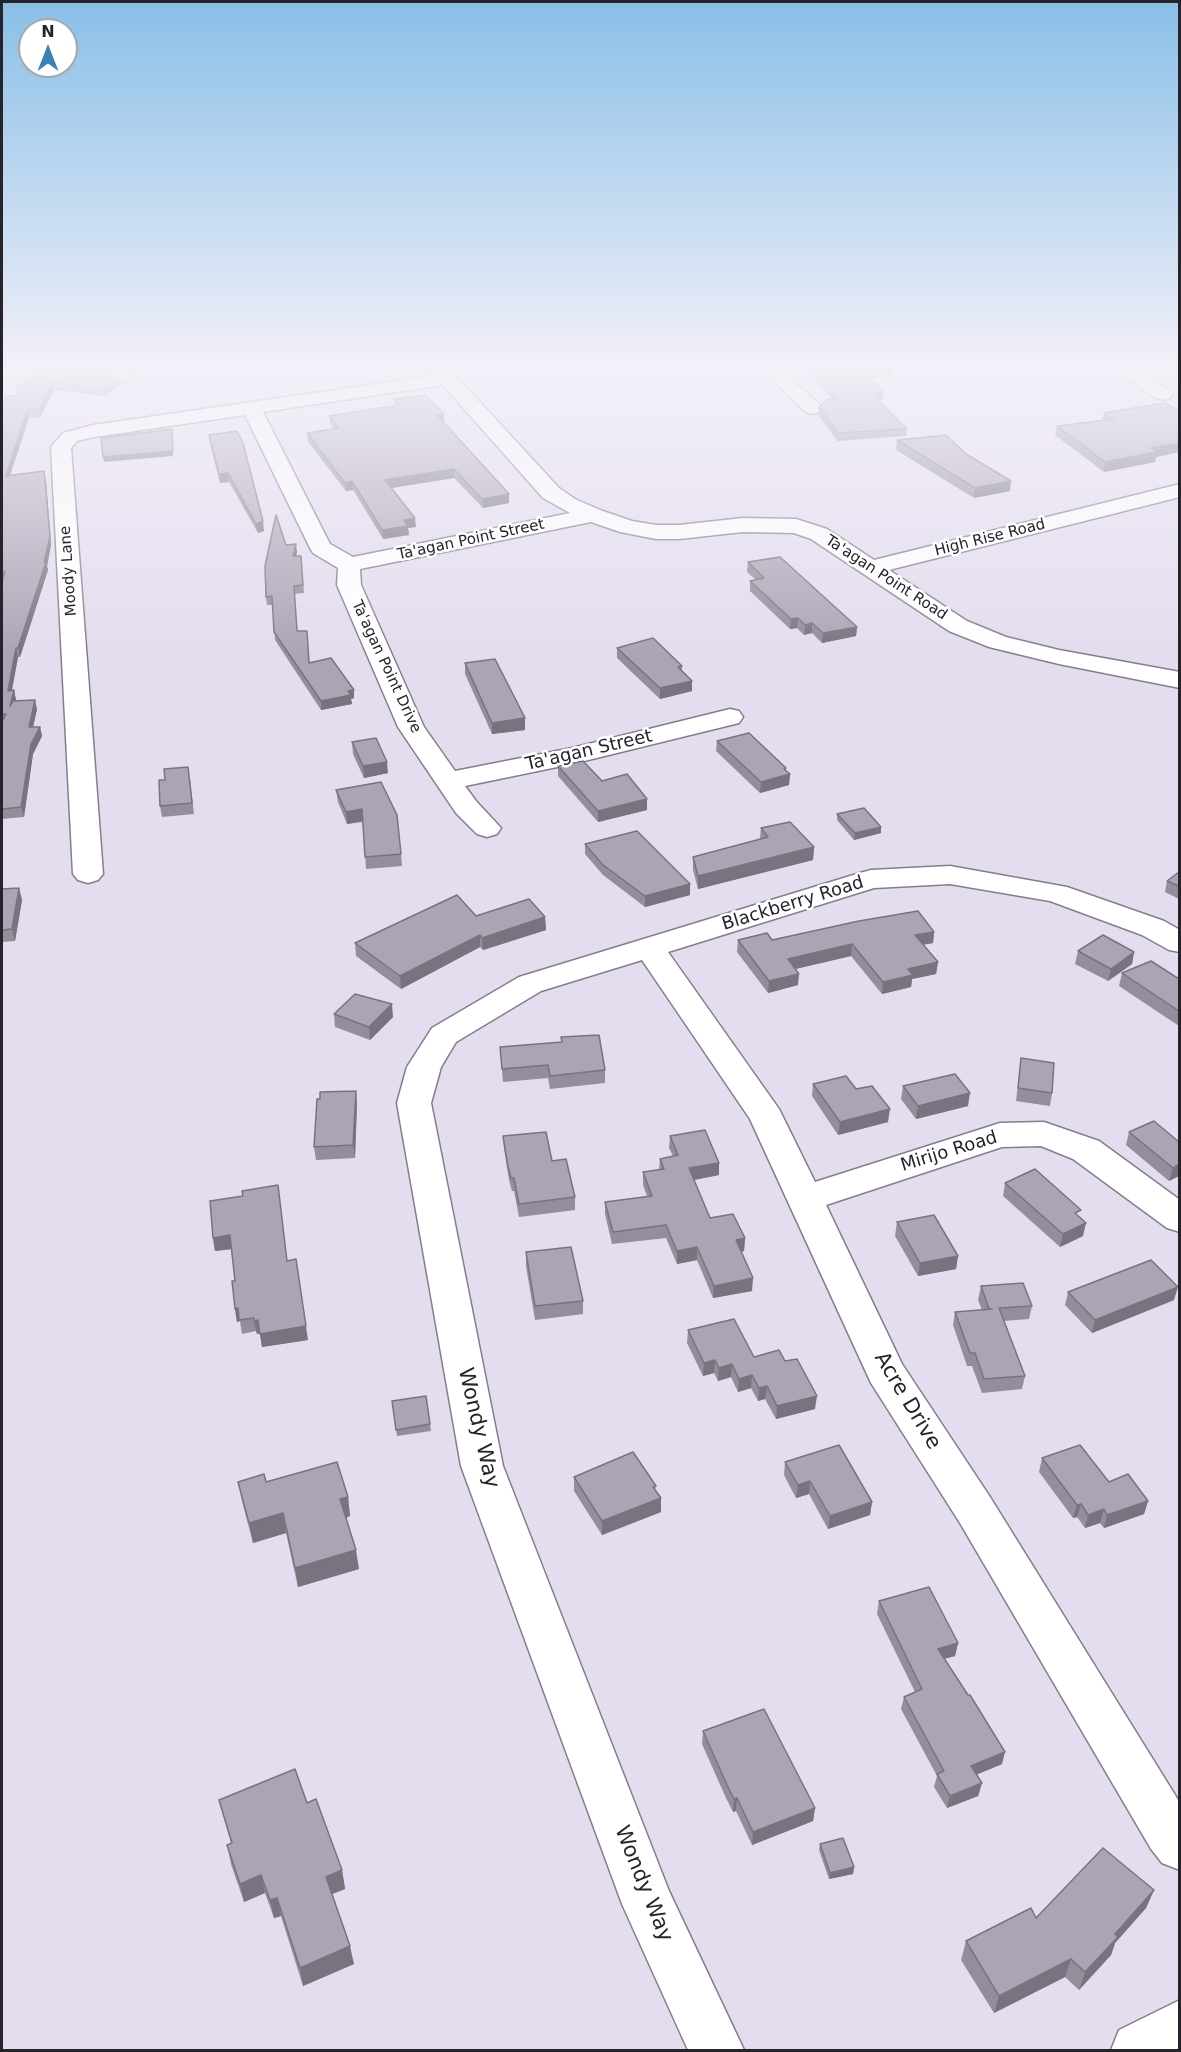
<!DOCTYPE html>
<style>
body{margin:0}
#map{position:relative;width:1181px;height:2052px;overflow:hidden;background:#e4ddef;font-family:"DejaVu Sans",sans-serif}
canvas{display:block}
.frame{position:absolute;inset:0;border:3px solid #26232a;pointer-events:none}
.north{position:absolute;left:18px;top:18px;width:60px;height:60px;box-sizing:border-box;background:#fff;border:2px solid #a8a7aa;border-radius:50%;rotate:0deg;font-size:16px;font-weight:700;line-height:24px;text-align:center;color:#26232a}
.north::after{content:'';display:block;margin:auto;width:21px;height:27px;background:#3883b6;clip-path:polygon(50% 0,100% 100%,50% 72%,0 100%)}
</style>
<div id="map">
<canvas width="1181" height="2052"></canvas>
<div class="frame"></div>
<div class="north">N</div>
</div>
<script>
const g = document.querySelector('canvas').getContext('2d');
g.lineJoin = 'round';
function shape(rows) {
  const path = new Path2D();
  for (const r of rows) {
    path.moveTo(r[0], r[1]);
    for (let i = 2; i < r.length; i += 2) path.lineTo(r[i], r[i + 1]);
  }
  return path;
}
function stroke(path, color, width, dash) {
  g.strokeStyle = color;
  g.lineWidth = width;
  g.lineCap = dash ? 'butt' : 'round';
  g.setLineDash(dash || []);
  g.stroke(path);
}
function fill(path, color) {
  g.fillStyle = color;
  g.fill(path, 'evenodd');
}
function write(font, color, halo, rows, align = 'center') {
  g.font = font + ' "DejaVu Sans",sans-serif';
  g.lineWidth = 5;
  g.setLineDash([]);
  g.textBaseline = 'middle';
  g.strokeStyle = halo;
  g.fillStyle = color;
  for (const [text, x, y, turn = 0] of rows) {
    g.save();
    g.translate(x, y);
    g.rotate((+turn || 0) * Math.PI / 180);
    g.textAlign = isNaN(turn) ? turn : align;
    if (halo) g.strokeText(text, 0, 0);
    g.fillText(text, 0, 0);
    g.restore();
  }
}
const street = shape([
 [117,367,135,367,127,381,120,383,113,381,111,377,117,367],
 [423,367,444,367,455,375,559,488,575,499,600,510,632,521,656,525,679,525,743,518,796,519,827,529,874,560,1180,484,1180,497,889,570,967,621,1006,637,1059,650,1180,672,1180,688,1059,664,989,647,949,631,811,539,794,533,743,532,679,539,656,539,620,532,591,522,360,569,361,585,424,727,455,771,572,748,730,709,739,711,743,717,739,723,572,764,465,786,476,801,501,828,497,834,487,837,477,834,456,813,398,727,337,585,338,568,313,553,310,548,245,415,94,437,77,441,71,448,103,874,98,880,88,883,78,880,73,874,51,447,63,433,93,425,432,376,423,367],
 [443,385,543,498,570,513,353,557,330,544,263,412,443,385],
 [758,367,778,367,823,408,820,412,813,414,806,412,758,367],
 [1109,367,1132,367,1170,390,1173,394,1170,398,1163,400,1156,398,1109,367],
 [950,866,1067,887,1164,921,1180,930,1180,952,1169,950,1142,935,1050,901,950,884,874,888,668,952,779,1109,815,1182,1000,1123,1044,1122,1099,1141,1180,1200,1180,1232,1167,1228,1073,1159,1041,1146,1002,1147,826,1205,902,1364,990,1497,1180,1803,1180,1870,1162,1863,1151,1849,960,1523,871,1383,750,1119,642,960,541,991,456,1042,441,1067,431,1103,503,1466,669,1891,744,2050,688,2050,622,1904,461,1466,397,1103,407,1067,432,1028,519,977,860,873,871,870,950,866],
 [1180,2000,1180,2050,1111,2050,1119,2030,1180,2000]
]);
const wall = shape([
 [46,367,114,367,111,375,119,377,120,385,105,396,54,390,40,417,29,418,10,475,46,480,51,545,47,566,48,570,20,657,18,657,12,690,14,690,16,701,37,709,33,727,40,727,42,736,33,754,24,817,2,819,2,405,18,396],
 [803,367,891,367,893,370,892,377,869,378,884,392,883,399,878,400,907,429,906,436,837,441,818,415,819,407,832,399],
 [394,399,444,414,444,422,509,494,509,503,483,508,454,478,391,488,416,527,408,528,409,535,383,539,353,490,346,491,308,442,307,433,334,429,330,424,329,416,395,406],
 [1179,411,1179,452,1156,457,1155,462,1104,472,1055,435,1057,426,1102,420,1104,413],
 [209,435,264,531,258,533,229,482,220,483,210,444],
 [897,440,1010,491,974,498,896,450],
 [286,545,297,552,296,556,301,556,304,593,294,594,297,631,309,663,354,690,354,698,351,699,352,704,321,710,275,640,273,605,267,605,266,597],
 [748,562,857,627,856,636,822,643,812,633,804,635,797,628,790,629,750,591,750,581,756,580,747,572],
 [617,648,682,666,682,671,692,681,692,691,660,699,617,658],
 [465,663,525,730,492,734,465,674],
 [717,741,786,771,790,774,789,785,760,793,716,751],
 [352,742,388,773,364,778,353,754],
 [558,766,602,781,647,810,598,822,558,776],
 [190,778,194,814,162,817,160,806],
 [336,790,401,854,402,866,366,869,363,822,347,824,338,802],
 [837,814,881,833,854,840,837,820],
 [761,828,814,847,813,860,698,889,693,870,693,857,760,839],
 [585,844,690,884,690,895,645,907,603,875,585,854],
 [1179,872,1179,899,1165,892,1167,881],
 [19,888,22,900,15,941,2,942,2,889],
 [476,916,545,917,546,930,483,950,480,947,401,989,356,956,355,943],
 [934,932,933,943,923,945,938,962,936,974,912,979,911,987,882,994,851,956,795,969,798,985,768,993,737,952,738,940,772,940],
 [1078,951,1134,952,1132,964,1108,981,1075,964],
 [1122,973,1179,979,1179,1026,1119,986],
 [334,1014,393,1017,370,1040,335,1027],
 [561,1037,605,1070,605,1083,550,1089,548,1078,503,1082,500,1047,561,1042],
 [1021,1058,1052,1093,1050,1106,1016,1101],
 [813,1084,856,1089,888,1122,838,1135,812,1096],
 [903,1086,968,1106,916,1119,901,1099],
 [357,1103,355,1158,316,1160,314,1147],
 [1129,1132,1179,1142,1179,1176,1169,1181,1126,1145],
 [503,1136,552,1161,575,1197,575,1210,519,1217,514,1191,512,1191,509,1180,504,1149],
 [670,1136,719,1163,719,1175,694,1180,710,1218,745,1238,744,1251,741,1252,752,1291,713,1298,697,1260,677,1264,666,1238,612,1244,605,1214,605,1202,647,1196,643,1185,643,1172,659,1170,660,1159,673,1156,669,1148],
 [1005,1183,1079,1217,1083,1236,1060,1247,1003,1196],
 [897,1222,958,1256,956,1269,918,1276,895,1236],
 [213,1238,287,1261,308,1340,262,1347,260,1333,257,1334,256,1331,242,1334,240,1321,237,1322,235,1309,235,1281,231,1249,215,1251],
 [526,1252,583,1301,583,1314,535,1320,526,1266],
 [981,1286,1032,1306,1029,1319,1004,1321,1025,1376,1022,1389,982,1393,972,1366,967,1366,953,1325,955,1312,982,1310,978,1300],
 [1068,1292,1174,1300,1092,1333,1065,1305],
 [688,1330,754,1357,785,1361,815,1409,776,1419,765,1399,758,1401,751,1388,738,1392,731,1377,718,1381,714,1373,703,1376,687,1343],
 [392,1401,430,1424,431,1431,397,1436],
 [1042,1458,1109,1482,1148,1501,1144,1514,1104,1528,1100,1523,1085,1528,1077,1517,1073,1518,1039,1472],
 [785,1462,872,1502,870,1515,828,1529,809,1494,796,1498,784,1475],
 [574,1477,656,1486,655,1490,661,1512,602,1535,574,1491],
 [238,1482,266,1482,348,1497,350,1516,346,1518,359,1569,298,1587,286,1533,253,1543,242,1501],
 [879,1601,958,1643,955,1656,944,1659,1002,1764,976,1775,982,1783,978,1796,947,1808,934,1787,937,1776,901,1709,904,1697,915,1692,877,1614],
 [703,1731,815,1808,813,1821,752,1845,736,1811,733,1812,726,1798,702,1744],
 [219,1800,342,1870,345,1889,332,1894,354,1964,303,1986,281,1916,274,1918,265,1893,244,1902,231,1864,227,1845,231,1843],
 [820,1844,854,1867,853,1874,829,1879,819,1850],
 [1154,1890,1146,1908,1115,1943,1111,1955,1079,1990,1065,1977,994,2013,961,1960,966,1941,1036,1918]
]);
const shadedWall = shape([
 [109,367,114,367,109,378,108,370],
 [132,367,144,367,133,375],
 [119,377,120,385,105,396,104,389],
 [52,383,54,390,40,417,39,409],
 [884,392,883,399,870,401,871,393],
 [27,410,29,418,7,484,6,476],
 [444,414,444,422,437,424,437,415],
 [172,429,173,456,104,462,103,457],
 [1179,443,1179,452,1156,457,1155,462,1104,472,1105,462,1151,448],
 [454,469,454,478,385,489,385,480],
 [44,471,46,480,51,545,47,566,48,570,20,657,18,648,44,562],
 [228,473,229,482,220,483,219,474],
 [352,481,353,490,346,491,345,483],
 [1011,481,1010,491,974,498,975,488],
 [509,494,509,503,483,508,482,499],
 [415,518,416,527,408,528,409,535,383,539,382,530,404,520],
 [263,521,264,531,258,533,256,524],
 [296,544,297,552,294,564,293,556],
 [798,618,797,628,790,629,791,619],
 [812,623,812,633,804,635,805,625],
 [857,627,856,636,822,643,823,633],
 [16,648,18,657,10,700,8,691],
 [692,681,692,691,660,699,660,688],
 [14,690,16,700,13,716,10,706],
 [354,690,354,698,351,699,352,704,321,710,321,701,348,691],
 [35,700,37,709,31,736,29,727],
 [525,718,525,730,492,734,492,723],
 [40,727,42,736,33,754,24,817,21,807,31,744],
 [387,762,388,773,364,778,363,766],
 [786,768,785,775,790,774,789,785,760,793,761,782],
 [647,799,647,810,598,822,598,811],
 [362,809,363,821,347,824,346,812],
 [881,827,881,833,854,840,855,833],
 [814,847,813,860,698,889,698,876],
 [690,884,690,895,645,907,645,896],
 [19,888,22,900,15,941,12,929],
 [545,917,546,930,483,950,482,938],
 [934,932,933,943,913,946,915,935],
 [480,935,480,947,401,989,400,976],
 [852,944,851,956,787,971,788,959],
 [1134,952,1132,964,1108,981,1111,969],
 [938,962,936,974,912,979,911,987,882,994,883,982,908,969],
 [799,974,798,985,768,993,769,981],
 [392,1004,393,1017,370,1040,369,1027],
 [356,1091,357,1103,355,1158,353,1145],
 [970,1093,968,1106,916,1119,918,1106],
 [890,1109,888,1122,838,1135,840,1122],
 [719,1163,719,1175,688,1181,689,1168],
 [1179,1164,1179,1176,1169,1181,1173,1168],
 [1086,1223,1083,1236,1060,1247,1063,1234],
 [230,1235,232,1249,215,1251,213,1238],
 [745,1238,744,1251,735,1253,736,1240],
 [697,1247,697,1260,677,1264,677,1251],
 [958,1256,956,1269,918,1276,920,1263],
 [296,1259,308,1340,262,1347,260,1334],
 [753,1278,752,1291,713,1298,714,1286],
 [1178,1287,1174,1300,1092,1333,1095,1320],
 [238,1308,240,1321,237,1322,235,1309],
 [258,1320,260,1333,257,1334,254,1321],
 [715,1360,714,1373,703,1376,704,1363],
 [732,1364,731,1377,718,1381,719,1368],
 [752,1375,751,1388,738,1392,739,1379],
 [767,1386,765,1399,758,1401,759,1388],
 [817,1396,815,1409,776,1419,777,1406],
 [810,1481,809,1494,796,1498,798,1485],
 [348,1497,350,1516,343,1518,340,1499],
 [661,1498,661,1512,602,1535,602,1521],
 [1148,1501,1144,1514,1104,1528,1107,1515],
 [872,1502,870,1515,828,1529,830,1516],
 [1081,1504,1077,1517,1073,1518,1077,1505],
 [1104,1509,1100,1523,1085,1528,1088,1515],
 [283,1513,286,1533,253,1543,249,1523],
 [356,1550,359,1569,298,1587,295,1568],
 [958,1643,955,1656,935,1661,938,1649],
 [1005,1752,1002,1764,968,1778,971,1766],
 [982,1783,978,1796,947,1808,950,1796],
 [737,1798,736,1811,733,1812,734,1799],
 [815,1808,813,1821,752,1845,753,1832],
 [854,1867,853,1874,829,1879,830,1873],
 [342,1870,345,1889,330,1895,326,1877],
 [261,1875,265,1893,244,1902,240,1884],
 [1154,1890,1146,1908,1115,1943,1111,1955,1079,1990,1085,1972,1115,1934],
 [277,1898,281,1916,274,1918,270,1900],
 [350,1946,354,1964,303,1986,300,1968],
 [1071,1959,1065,1977,994,2013,999,1996]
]);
const building = shape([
 [46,367,109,367,108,370,111,375,119,377,104,389,52,383,39,409,27,410,6,476,44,471,50,536,44,562,46,562,18,648,16,648,8,691,14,690,10,706,13,701,35,700,29,727,40,727,31,744,21,807,2,809,2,722,6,714,2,714,2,582,5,571,2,572,2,405,6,396,18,396,17,387,46,367],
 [810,367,891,367,893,370,862,371,884,392,871,393,907,429,838,433,819,407,826,400,839,398,810,367],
 [425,395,444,414,437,415,509,494,482,499,454,469,385,480,415,518,404,520,408,526,382,530,352,481,345,483,307,433,339,428,329,416,400,405,394,399,425,395],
 [1165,403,1179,411,1179,443,1151,448,1157,452,1105,462,1057,426,1114,419,1104,413,1165,403],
 [172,429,173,451,103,457,101,438,172,429],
 [237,431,243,443,263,521,256,524,228,473,219,474,209,435,237,431],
 [946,435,966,454,1011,481,975,488,897,440,946,435],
 [276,515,286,545,296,544,293,556,301,556,303,585,294,586,297,631,307,631,309,663,331,658,354,690,348,691,351,695,321,701,274,632,272,596,266,597,265,566,276,515],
 [780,557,857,627,823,633,812,623,805,625,798,618,791,619,750,581,764,578,748,562,780,557],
 [653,638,682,666,678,667,692,681,660,688,617,648,653,638],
 [495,659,525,718,492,723,465,663,495,659],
 [749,733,786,768,784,769,790,774,761,782,717,741,749,733],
 [376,738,387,762,363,766,352,742,376,738],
 [583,761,602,781,627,774,647,799,598,811,558,766,583,761],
 [188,767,192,803,160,806,159,780,165,780,164,769,188,767],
 [381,782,397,815,401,854,365,857,362,809,346,812,336,790,381,782],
 [864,808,881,827,855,833,837,814,864,808],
 [790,822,814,847,698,876,693,857,768,837,761,828,790,822],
 [637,831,690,884,645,896,603,865,585,844,637,831],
 [1179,872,1179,886,1167,881,1179,872],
 [19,888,12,929,2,930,2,889,19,888],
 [457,895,476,916,529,899,545,917,482,938,480,935,400,976,355,943,457,895],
 [918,911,934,932,915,935,938,962,908,969,913,975,883,982,852,944,788,959,799,974,769,981,738,940,767,933,772,940,859,921,918,911],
 [1103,935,1134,952,1111,969,1078,951,1103,935],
 [1151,961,1179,979,1179,1011,1122,973,1151,961],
 [355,994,392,1004,369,1027,334,1014,355,994],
 [599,1035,605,1070,550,1076,548,1065,502,1069,500,1047,562,1042,561,1037,599,1035],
 [1021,1058,1054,1063,1052,1093,1018,1088,1021,1058],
 [955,1074,970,1093,918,1106,903,1086,955,1074],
 [846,1076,856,1089,872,1086,890,1109,840,1122,813,1084,846,1076],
 [356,1091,353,1145,314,1147,317,1099,320,1099,320,1092,356,1091],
 [1154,1121,1179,1142,1179,1164,1173,1168,1129,1132,1154,1121],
 [705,1130,719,1163,689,1168,710,1218,733,1214,745,1238,736,1240,753,1278,714,1286,697,1247,677,1251,666,1225,613,1232,605,1202,652,1196,643,1172,664,1169,660,1159,678,1155,670,1136,705,1130],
 [546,1132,552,1161,566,1159,575,1197,519,1204,514,1178,511,1178,508,1167,503,1136,546,1132],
 [1035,1169,1081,1210,1075,1213,1086,1223,1063,1234,1005,1183,1035,1169],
 [278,1185,287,1261,296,1259,306,1326,260,1334,258,1320,254,1321,254,1318,239,1320,238,1308,235,1309,232,1281,235,1281,230,1235,213,1238,210,1201,243,1196,242,1191,278,1185],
 [934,1215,958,1256,920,1263,897,1222,934,1215],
 [571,1247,583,1301,535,1306,526,1252,571,1247],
 [1151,1260,1178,1287,1095,1320,1068,1292,1151,1260],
 [1023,1283,1032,1306,999,1308,1025,1376,984,1379,975,1353,970,1353,955,1312,992,1309,989,1309,981,1286,1023,1283],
 [734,1319,754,1357,779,1350,785,1361,797,1359,817,1396,777,1406,767,1386,759,1388,752,1375,739,1379,732,1364,719,1368,715,1360,704,1363,688,1330,734,1319],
 [426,1396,430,1424,396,1430,392,1401,426,1396],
 [839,1445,872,1502,830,1516,810,1481,798,1485,785,1462,839,1445],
 [1080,1445,1109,1482,1128,1474,1148,1501,1107,1515,1104,1509,1088,1515,1081,1504,1077,1505,1042,1458,1080,1445],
 [633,1452,656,1486,653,1487,661,1498,602,1521,574,1477,633,1452],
 [337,1462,348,1497,340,1499,356,1550,295,1568,283,1513,249,1523,238,1482,264,1474,266,1482,337,1462],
 [929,1587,958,1643,938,1649,968,1695,970,1695,1005,1752,971,1766,982,1783,950,1796,937,1774,944,1771,904,1697,922,1689,879,1601,929,1587],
 [764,1709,815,1808,753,1832,737,1798,734,1799,727,1785,703,1731,764,1709],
 [295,1769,307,1803,316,1799,342,1870,326,1877,350,1946,300,1968,277,1898,270,1900,261,1875,240,1884,227,1845,232,1843,219,1800,295,1769],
 [843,1838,854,1867,830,1873,820,1844,843,1838],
 [1103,1848,1154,1890,1115,1934,1118,1937,1085,1972,1071,1959,999,1996,966,1941,1031,1908,1036,1918,1103,1848]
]);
const farStreetnames = [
 ["High Rise Road",990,538,-14],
 ["Ta'agan Point Street",471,540,-12],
 ["Moody Lane",69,571,-94],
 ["Ta'agan Point Road",886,578,33],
 ["Ta'agan Point Drive",386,667,65]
];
const streetNames = [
 ["Ta'agan Street",589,751,-13],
 ["Blackberry Road",793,904,-17],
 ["Mirijo Road",949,1152,-17]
];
const nearStreetnames = [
 ["Acre Drive",907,1401,59],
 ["Wondy Way",478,1428,77],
 ["Wondy Way",643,1884,68]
];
stroke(street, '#847d8d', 3);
fill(street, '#fff');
fill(wall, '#938d9c');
fill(shadedWall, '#78737f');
fill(building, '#aba4b5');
stroke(building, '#78737f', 1.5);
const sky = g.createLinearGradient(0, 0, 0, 655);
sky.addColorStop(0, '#89bfe8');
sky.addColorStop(0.56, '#f3f0f8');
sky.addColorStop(1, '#f3f0f800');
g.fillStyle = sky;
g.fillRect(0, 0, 1181, 655);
write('15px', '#26232a', '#fff', farStreetnames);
write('18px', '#26232a', '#fff', streetNames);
write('21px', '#26232a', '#fff', nearStreetnames);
</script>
